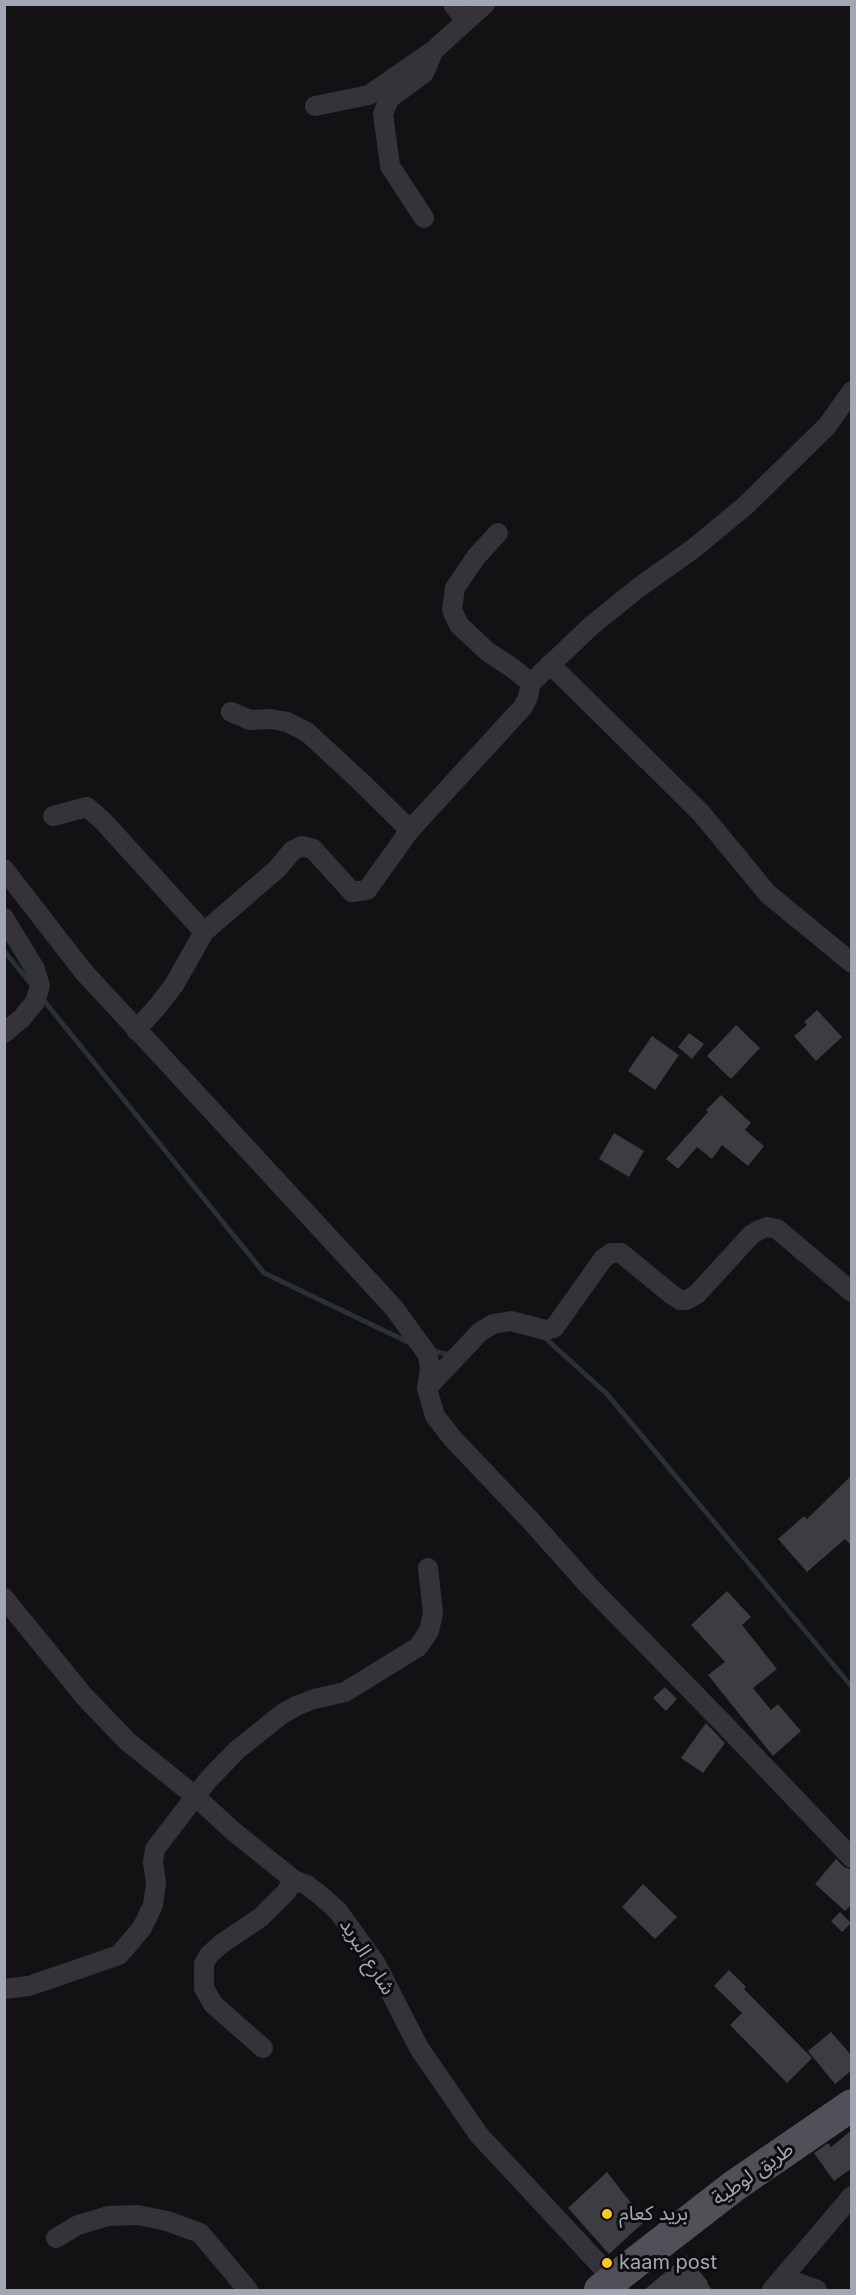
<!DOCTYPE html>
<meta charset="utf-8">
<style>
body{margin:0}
#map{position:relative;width:856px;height:2295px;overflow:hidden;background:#121214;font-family:Inter,sans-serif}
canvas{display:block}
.frame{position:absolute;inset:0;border:6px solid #a3a7b5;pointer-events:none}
</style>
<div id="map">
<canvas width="856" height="2295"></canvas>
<div class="frame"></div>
</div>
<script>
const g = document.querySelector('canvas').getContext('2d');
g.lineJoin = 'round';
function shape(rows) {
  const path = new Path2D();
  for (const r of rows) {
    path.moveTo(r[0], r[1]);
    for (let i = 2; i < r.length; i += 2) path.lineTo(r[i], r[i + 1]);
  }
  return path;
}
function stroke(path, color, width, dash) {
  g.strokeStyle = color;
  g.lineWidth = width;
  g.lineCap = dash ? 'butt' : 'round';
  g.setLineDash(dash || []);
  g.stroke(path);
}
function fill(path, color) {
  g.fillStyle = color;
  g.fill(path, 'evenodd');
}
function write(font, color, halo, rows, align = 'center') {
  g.font = font + ' Inter,"Noto Sans Arabic",sans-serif';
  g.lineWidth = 6;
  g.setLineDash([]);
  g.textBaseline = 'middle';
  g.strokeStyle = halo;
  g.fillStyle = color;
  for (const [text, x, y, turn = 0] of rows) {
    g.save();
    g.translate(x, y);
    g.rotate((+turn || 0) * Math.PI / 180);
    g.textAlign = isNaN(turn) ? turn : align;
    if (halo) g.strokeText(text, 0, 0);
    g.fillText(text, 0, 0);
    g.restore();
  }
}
const stream = shape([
 [4,951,32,985],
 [41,997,264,1273,412,1344],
 [543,1336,607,1394,852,1687],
 [432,1351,452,1355]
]);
const building = shape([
 [817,1010,842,1037,816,1061,794,1036,807,1025,804,1022],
 [736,1025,760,1048,731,1079,707,1056],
 [689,1033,704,1044,692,1059,678,1047],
 [652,1036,679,1055,655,1090,628,1071],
 [721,1095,751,1123,745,1130,764,1146,748,1166,722,1145,712,1159,697,1147,678,1169,666,1159,708,1112,706,1110],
 [614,1133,644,1151,629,1177,599,1159],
 [852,1475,852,1546,845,1539,807,1572,778,1539,804,1516,807,1519],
 [727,1591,751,1617,742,1625,777,1669,753,1688,771,1710,778,1704,801,1731,773,1756,708,1675,725,1662,691,1625],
 [665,1687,677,1699,666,1711,653,1698],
 [706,1723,725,1743,703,1773,681,1758],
 [836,1859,844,1867,852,1870,852,1904,845,1911,815,1884],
 [643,1884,677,1917,655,1939,622,1907],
 [840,1912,851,1923,842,1932,831,1921],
 [729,1970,746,1987,744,1989,812,2058,787,2083,730,2025,742,2013,714,1986],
 [831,2032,852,2056,852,2070,835,2084,808,2051],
 [852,2130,852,2168,834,2181,814,2153,828,2143,831,2147],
 [607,2172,645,2221,609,2254,568,2208],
 [686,2255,708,2282,707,2283,712,2290,644,2290]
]);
const street = shape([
 [453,4,465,20],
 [315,106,369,95,434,50,485,4],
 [424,218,390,166,383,114,389,99,424,73,433,52],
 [498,533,476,557,455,588,452,610,459,625,488,652,511,667,531,683],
 [550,664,701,813,768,894,852,963],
 [231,712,250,720,271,719,287,722,307,732,359,780,410,830],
 [53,816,87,807,103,821,204,932],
 [4,869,83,971,394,1308,428,1355,430,1369,427,1388,435,1416,453,1439,531,1521,589,1586,722,1722,852,1858],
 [4,918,35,969,40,986,35,1002,22,1018,4,1033],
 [136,1030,157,1007,174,985,204,932,277,869,292,851,302,846,313,849,352,892,367,890,410,830,523,707,528,697,531,683,591,626,638,588,693,549,745,506,827,426,852,391],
 [427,1388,480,1332,493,1324,511,1321,545,1330,554,1328,603,1259,611,1253,621,1253,671,1294,680,1300,687,1300,697,1294,751,1235,759,1230,767,1227,777,1229,852,1292],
 [4,1598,84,1696,127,1741,196,1797,233,1831,294,1880,307,1885,320,1895,338,1911,376,1964,419,2048,479,2135,601,2266,619,2288],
 [4,1989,29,1986,119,1955,142,1928,153,1905,156,1883,153,1862,155,1849,208,1780,237,1750,282,1714,296,1706,314,1699,345,1692,418,1647,429,1631,433,1613,428,1568],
 [263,2048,213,2004,204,1988,204,1964,209,1955,221,1944,261,1917,286,1892,294,1880],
 [56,2238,78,2225,108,2216,138,2215,167,2221,200,2233,248,2290],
 [784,2278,817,2290],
 [772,2290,852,2196]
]);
const primary = shape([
 [600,2290,734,2186,852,2105]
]);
const markers = [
 [607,2214,6,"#fcc522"],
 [607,2263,6,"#fcc522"]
];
const streetNames = [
 ["شارع البريد",367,1957,58],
 ["طريق لوطية",753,2174,-35]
];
const poiNames = [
 ["بريد كعام",619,2214],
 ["kaam post",619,2263]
];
stroke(stream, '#283038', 5);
fill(building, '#3c3c41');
stroke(street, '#333339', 20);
stroke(primary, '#4f5058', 32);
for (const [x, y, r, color] of markers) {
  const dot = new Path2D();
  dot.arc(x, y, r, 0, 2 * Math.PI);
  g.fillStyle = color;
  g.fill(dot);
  stroke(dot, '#0d0d0f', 2);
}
write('20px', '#a3a7b5', '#0d0d0f', streetNames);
write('20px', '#a3a7b5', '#0d0d0f', poiNames, 'left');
</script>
